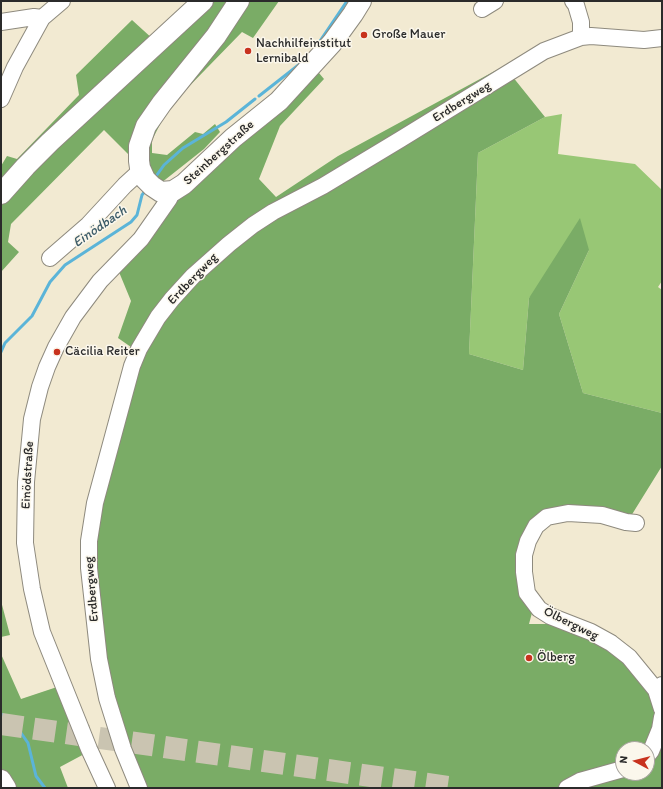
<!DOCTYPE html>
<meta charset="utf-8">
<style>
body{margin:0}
#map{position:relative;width:663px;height:789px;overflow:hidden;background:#f2ead2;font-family:Itim,sans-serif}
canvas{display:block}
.frame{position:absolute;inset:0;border:2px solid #2b2b2b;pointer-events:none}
.north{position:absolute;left:615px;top:741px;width:40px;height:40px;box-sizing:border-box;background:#fbf7ec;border:1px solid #a8a59f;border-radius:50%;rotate:277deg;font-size:11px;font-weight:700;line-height:16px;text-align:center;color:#2b2b2b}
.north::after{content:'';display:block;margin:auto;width:14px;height:18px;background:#c8321e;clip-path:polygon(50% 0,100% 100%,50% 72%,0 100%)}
</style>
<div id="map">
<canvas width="663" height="789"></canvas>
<div class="frame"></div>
<div class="north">N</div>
</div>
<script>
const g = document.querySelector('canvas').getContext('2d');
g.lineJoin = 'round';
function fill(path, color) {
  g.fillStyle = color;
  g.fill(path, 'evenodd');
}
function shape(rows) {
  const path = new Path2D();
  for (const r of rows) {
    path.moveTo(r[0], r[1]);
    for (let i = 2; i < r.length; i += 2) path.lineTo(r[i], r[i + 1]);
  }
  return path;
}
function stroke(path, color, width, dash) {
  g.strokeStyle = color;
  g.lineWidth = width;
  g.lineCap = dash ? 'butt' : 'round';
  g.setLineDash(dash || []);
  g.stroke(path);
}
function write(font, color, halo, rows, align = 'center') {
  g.font = font + ' Itim,sans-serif';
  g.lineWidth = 3;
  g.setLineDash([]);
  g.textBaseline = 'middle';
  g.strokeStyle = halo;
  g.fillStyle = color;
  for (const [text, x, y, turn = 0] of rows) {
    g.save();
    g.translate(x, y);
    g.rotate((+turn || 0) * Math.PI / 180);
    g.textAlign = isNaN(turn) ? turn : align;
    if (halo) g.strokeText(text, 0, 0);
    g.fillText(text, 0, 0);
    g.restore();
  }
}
const green = shape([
 [562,114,558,154,635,164,662,190,662,281,658,287,662,290,662,413,583,393,559,314,589,250,529,298,523,370,469,354,478,153,545,117]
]);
const forest = shape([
 [211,1,234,1,132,153,129,155,104,130,11,224,8,242,19,252,1,272,1,206,9,195],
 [246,1,279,1,253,38,242,32,169,107,152,140,152,153,167,155,195,132,203,134,215,124,220,132,204,149,161,183,157,181,149,172,145,164,145,154,147,140,155,122,168,101,198,64],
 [132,20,154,40,1,187,1,166,7,156,17,159,79,95,76,75],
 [504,66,545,117,478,153,469,354,523,370,529,298,580,218,589,250,559,314,583,393,662,413,662,466,631,516,584,508,524,536,533,609,529,624,558,624,600,640,662,688,662,788,143,788,110,697,93,537,141,354,118,338,131,301,119,272,175,200,237,141,319,73,324,79,280,126,259,179,276,197,338,156],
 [623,749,647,749,647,773,623,773],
 [1,601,10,635,1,637],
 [1,654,21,699,60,686,88,752,60,767,68,788,13,788,1,769]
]);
const stream = shape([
 [320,41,347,1],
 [259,96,301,63],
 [154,179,164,165,183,148,226,122,255,99],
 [1,352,5,343,32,316,50,282,65,265,131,222,137,215,142,195,146,190],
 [1,714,12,720,28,743,36,776,45,788]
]);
const highwayTunnel = shape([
 [1,724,456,788]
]);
const minor = shape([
 [573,1,576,5,581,22,581,37],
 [482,9,495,1],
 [1,22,34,17,42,18],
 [1,99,15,67,42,18,62,1],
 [50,258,88,225,125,185,136,175,142,172],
 [636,523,626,522,602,515,568,513,547,517,536,526,528,541,524,555,524,572,527,593,539,609,550,616,591,632,611,643,629,657,656,690,662,685],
 [656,690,662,709],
 [647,756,651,751,660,729,662,717],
 [107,788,89,749,42,632,32,589,25,543,26,482,32,419,40,387,47,367,56,347,73,317,100,281,141,239,169,199,173,191],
 [139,788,123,749,107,698,99,659,89,568,89,541,95,503,132,366,139,349,158,317,172,299,193,276,229,244,253,225,273,212,323,186,401,139,544,51,581,37,591,36,644,40,662,38],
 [567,788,580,781,623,769]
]);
const major = shape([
 [239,1,216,36,162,103,146,126,139,146,139,161,140,168,145,179,152,186,161,192,173,191,184,184,233,138,279,101,332,43,353,14,361,1],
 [1,194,26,166,50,142,203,1],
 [1,780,6,788]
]);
const markers = [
 [364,35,4,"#c8321e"],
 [248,51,4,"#c8321e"],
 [57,352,4,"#c8321e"],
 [529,658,4,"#c8321e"]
];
const poiNames = [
 ["Große Mauer",372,35],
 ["Nachhilfeinstitut",256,44],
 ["Lernibald",256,59],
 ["Cäcilia Reiter",65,352],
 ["Ölberg",537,658]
];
const streetNames = [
 ["Erdbergweg",462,102,-32],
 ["Steinbergstraße",219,153,-42],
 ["Erdbergweg",193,279,-46],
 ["Einödstraße",28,475,-87],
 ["Erdbergweg",92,589,-95],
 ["Ölbergweg",571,624,26]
];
const waterNames = [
 ["Einödbach",100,227,-35]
];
fill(green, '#98c775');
fill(forest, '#7aac66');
stroke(stream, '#5bb4d8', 3);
stroke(highwayTunnel, '#cac4b1', 22, [22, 11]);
stroke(minor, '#8e8a7e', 18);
stroke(major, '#8e8a7e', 22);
stroke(minor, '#fff', 16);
stroke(major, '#fff', 20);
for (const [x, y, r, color] of markers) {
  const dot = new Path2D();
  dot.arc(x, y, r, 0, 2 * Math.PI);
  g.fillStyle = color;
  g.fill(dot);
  stroke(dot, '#fbf7ec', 1.5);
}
write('13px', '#2b2b2b', '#fbf7ec', poiNames, 'left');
write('13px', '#2b2b2b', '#fbf7ec', streetNames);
write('italic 14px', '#3c5b68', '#fbf7ec', waterNames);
</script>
